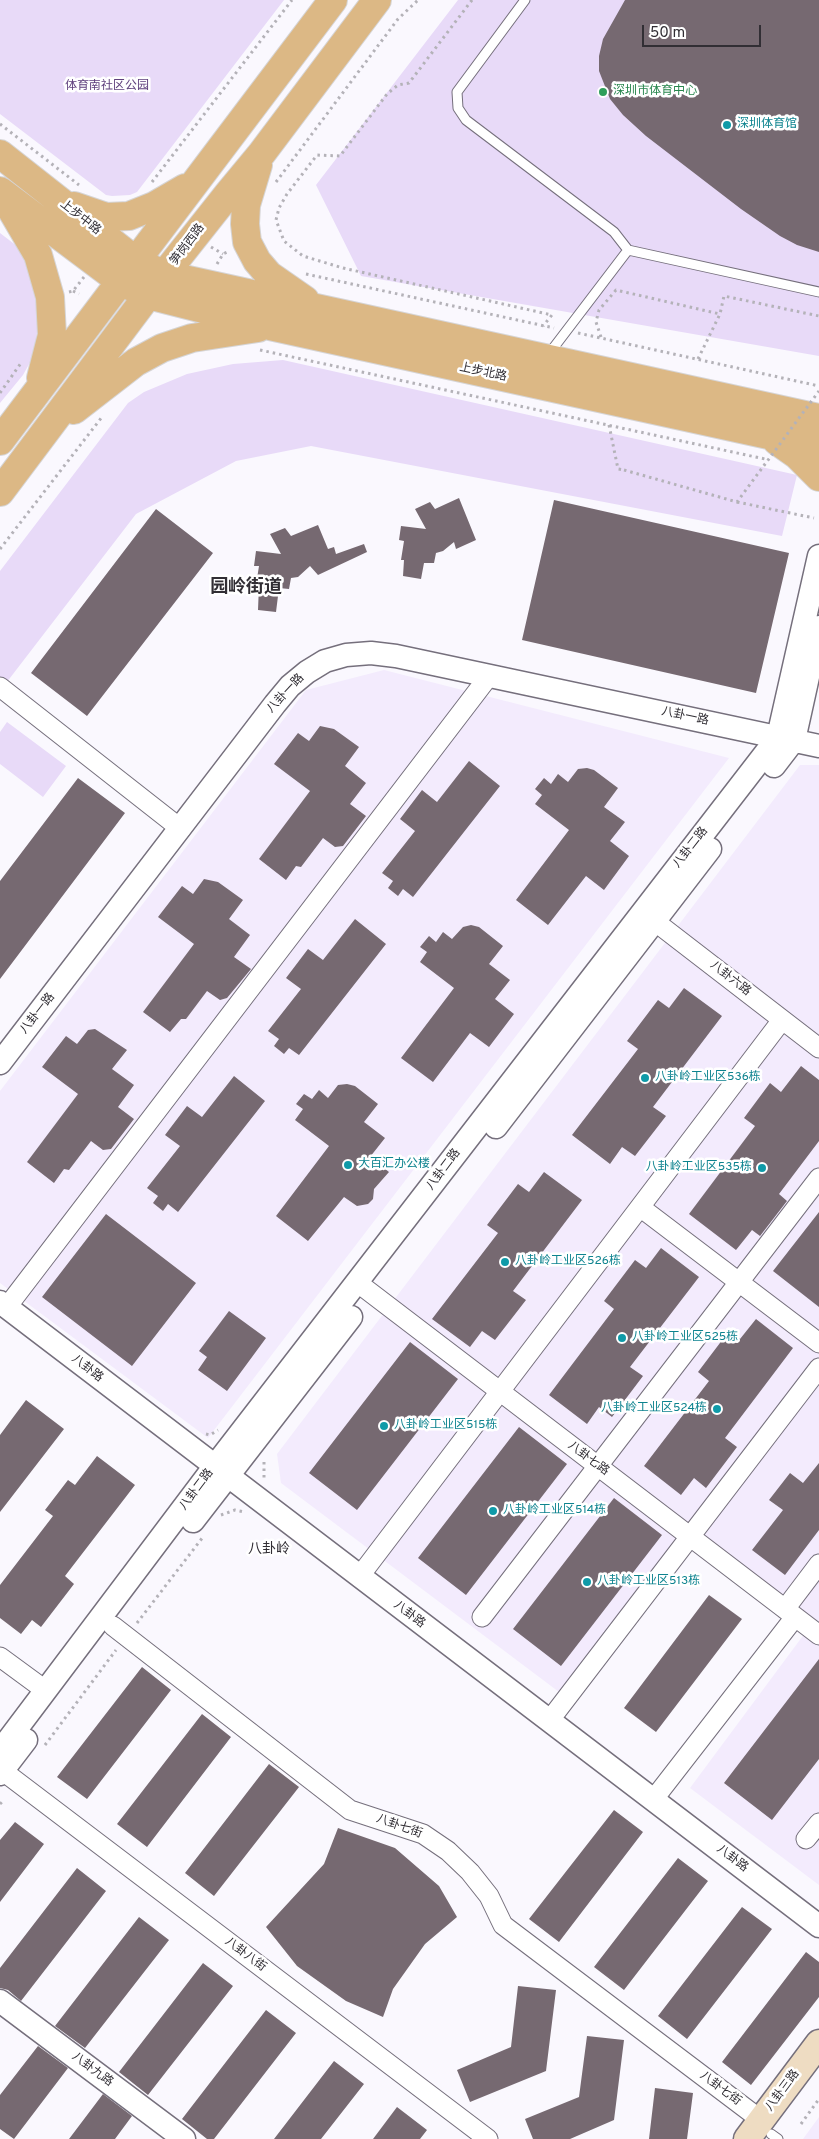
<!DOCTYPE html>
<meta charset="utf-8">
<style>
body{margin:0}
#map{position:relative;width:819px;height:2139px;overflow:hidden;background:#faf8fe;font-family:Overpass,sans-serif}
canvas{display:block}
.scale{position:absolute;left:642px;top:25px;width:119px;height:22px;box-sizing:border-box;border:2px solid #312e34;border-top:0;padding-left:6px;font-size:15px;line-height:18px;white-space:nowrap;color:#312e34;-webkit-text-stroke:4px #fff;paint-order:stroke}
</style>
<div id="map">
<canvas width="819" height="2139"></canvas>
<div class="scale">50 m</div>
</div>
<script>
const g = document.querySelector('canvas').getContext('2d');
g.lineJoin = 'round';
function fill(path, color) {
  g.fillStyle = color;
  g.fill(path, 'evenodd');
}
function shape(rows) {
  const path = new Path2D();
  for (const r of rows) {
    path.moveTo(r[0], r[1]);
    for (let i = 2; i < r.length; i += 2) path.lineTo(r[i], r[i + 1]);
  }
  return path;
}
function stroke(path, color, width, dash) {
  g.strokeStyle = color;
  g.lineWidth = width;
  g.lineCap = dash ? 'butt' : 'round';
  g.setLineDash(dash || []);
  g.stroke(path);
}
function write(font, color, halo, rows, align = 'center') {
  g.font = font + ' Overpass,"Noto Sans SC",sans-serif';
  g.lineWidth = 5;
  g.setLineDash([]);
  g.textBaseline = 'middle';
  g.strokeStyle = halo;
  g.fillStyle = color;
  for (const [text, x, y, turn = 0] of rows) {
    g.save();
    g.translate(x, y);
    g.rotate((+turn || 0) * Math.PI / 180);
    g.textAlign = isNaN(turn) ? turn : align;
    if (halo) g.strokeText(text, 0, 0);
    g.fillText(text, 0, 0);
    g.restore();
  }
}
const built = shape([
 [384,670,729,758,208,1438,0,1283,0,1091,306,690],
 [800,765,819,765,819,1885,690,1788,805,1633,687,1547,571,1701,281,1483,277,1454],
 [819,2117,819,2139,803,2139]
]);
const green = shape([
 [0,0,284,0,137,192,130,195,112,196,106,195,0,114],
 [458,0,819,0,819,356,361,276,316,185],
 [0,233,22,250,37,287,39,321,33,357,23,375,0,403],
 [283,360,797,475,782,536,311,446,236,461,136,514,0,691,0,571,128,403,144,392,187,374,233,364],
 [7,722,66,766,43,797,0,764,0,732]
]);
const building = shape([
 [625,0,819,0,819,252,797,245,780,236,741,209,646,136,623,115,610,99,599,71,599,56,603,39],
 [459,498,476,540,456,549,454,542,443,551,436,553,434,563,424,563,421,579,403,576,404,560,401,560,404,541,399,540,401,526,426,529,415,509,430,502,435,509],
 [554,500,789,553,756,693,522,640],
 [156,509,213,553,87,716,31,673],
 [318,525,328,549,334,547,336,554,364,544,367,552,318,575,310,566,298,577,291,578,289,589,279,588,276,612,258,610,259,585,256,585,259,566,254,566,256,551,281,554,270,534,285,528,291,536],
 [320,726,334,729,359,747,345,766,366,783,350,804,366,816,343,846,335,847,323,838,301,867,296,866,286,880,259,859,310,791,274,764,298,733,309,741],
 [469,761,500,786,413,897,403,889,398,896,388,888,393,881,382,873,415,831,400,819,422,790,437,802],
 [587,768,594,770,618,788,604,807,625,822,610,841,629,856,604,890,586,876,548,925,516,900,569,830,535,804,542,795,535,789,544,778,551,784,558,774,568,782,578,769],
 [78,778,125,813,0,979,0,881],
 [204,879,218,882,243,900,229,919,250,935,234,957,251,969,227,998,220,1000,207,991,186,1019,181,1019,170,1032,143,1012,194,944,158,917,182,886,193,894],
 [355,919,386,944,299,1055,289,1048,284,1054,274,1046,279,1039,268,1031,301,989,286,978,308,949,323,960],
 [471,925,479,927,503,946,489,964,510,980,495,999,514,1014,489,1047,470,1033,433,1082,401,1058,454,988,420,962,427,952,420,947,429,936,436,942,443,932,452,939,463,927],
 [684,988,722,1016,653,1107,666,1116,635,1156,622,1147,610,1164,572,1135,638,1049,627,1041,658,1000,669,1008],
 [95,1029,127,1050,112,1069,134,1085,118,1107,134,1119,111,1149,103,1150,91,1141,69,1170,64,1169,54,1183,27,1162,78,1094,42,1067,66,1036,77,1044,88,1030],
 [801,1066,819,1080,819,1141,779,1194,787,1201,760,1236,752,1230,736,1250,689,1214,755,1126,744,1118,770,1083,781,1092],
 [234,1076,265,1101,178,1212,168,1204,163,1211,153,1203,158,1196,147,1188,180,1146,165,1135,187,1106,202,1117],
 [347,1084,355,1086,378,1104,364,1122,385,1138,370,1157,389,1172,374,1189,373,1199,368,1204,357,1206,344,1197,308,1241,276,1216,329,1146,295,1120,303,1109,296,1104,304,1094,312,1099,319,1090,328,1098,338,1085],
 [544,1172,582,1200,513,1291,526,1300,495,1340,482,1331,470,1347,432,1319,498,1233,487,1225,518,1184,529,1192],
 [819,1212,819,1307,773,1271],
 [106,1214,196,1283,132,1366,42,1297],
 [661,1248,699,1277,630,1367,643,1376,612,1417,599,1407,587,1424,549,1395,614,1309,604,1301,635,1260,646,1268],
 [229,1311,266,1338,227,1391,198,1370,207,1357,199,1351],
 [756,1319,793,1348,725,1438,737,1447,706,1488,694,1478,681,1495,644,1466,709,1381,698,1372,729,1331,740,1339],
 [410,1342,458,1379,357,1510,309,1473],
 [26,1400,64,1429,0,1512,0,1435],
 [519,1427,567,1464,466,1595,418,1558],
 [97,1456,135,1485,65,1576,74,1584,41,1627,32,1620,21,1634,0,1618,0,1585,53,1516,45,1510,68,1480,75,1485],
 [819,1463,819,1530,785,1575,752,1550,783,1510,769,1500,790,1473,803,1483],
 [614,1498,662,1535,561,1666,513,1629],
 [709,1595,742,1619,656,1732,624,1708],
 [819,1659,819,1759,772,1820,724,1783],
 [142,1667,171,1690,87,1799,57,1777],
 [202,1714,231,1737,147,1847,117,1824],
 [269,1764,299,1787,214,1896,185,1873],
 [614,1810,643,1832,559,1942,529,1919],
 [15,1822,44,1844,0,1902,0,1840],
 [338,1828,395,1848,439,1886,457,1917,425,1944,393,1989,383,2017,346,2001,297,1966,266,1927,324,1864],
 [678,1858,708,1881,624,1990,594,1967],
 [77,1868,106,1891,21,2001,8,1990,0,1988,0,1968],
 [742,1907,772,1929,687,2039,658,2016],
 [139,1917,169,1940,85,2048,55,2026],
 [806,1952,819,1962,819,1997,751,2085,722,2062],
 [203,1963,233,1986,148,2095,119,2072],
 [518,1986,556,1990,546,2071,470,2102,457,2070,511,2047],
 [266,2010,296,2033,214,2139,207,2139,182,2119],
 [587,2036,624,2040,614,2120,570,2139,533,2139,525,2119,579,2097],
 [38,2046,68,2068,14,2139,0,2129,0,2095],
 [334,2061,364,2084,321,2139,274,2139],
 [655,2088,693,2093,687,2139,649,2139],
 [103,2094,132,2116,115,2139,69,2139],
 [397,2107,427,2130,420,2139,373,2139]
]);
const path = shape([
 [472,0,409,83,398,85,387,94,340,156,317,155,287,194,279,208,276,220,284,241,303,256,343,268,552,315,543,326],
 [0,124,79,185],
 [152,182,292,0],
 [276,182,398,19,418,0],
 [211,247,223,254],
 [217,264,223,254,230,251],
 [306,274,554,328],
 [73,291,79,294],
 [69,292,73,291,84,277],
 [578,333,819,386],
 [601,337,596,322,599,310,616,290,720,314],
 [260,350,765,459],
 [698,359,720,314,724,296,819,316],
 [0,393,21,363],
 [609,425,618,469,624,470],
 [737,502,814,518],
 [0,549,102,417],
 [206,1434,210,1435,218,1430],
 [264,1462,264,1480],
 [221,1515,235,1510,244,1512],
 [137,1623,203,1537],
 [45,1745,116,1650],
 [0,1804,3,1801],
 [801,2124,819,2099]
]);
const service = shape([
 [525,0,457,92,458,108,466,120,614,232,628,250,819,292],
 [548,355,628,250],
 [771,2134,778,2139]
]);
const minor = shape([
 [0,687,181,829],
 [644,913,819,1048],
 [640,1207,819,1343],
 [358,1283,819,1635],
 [7,1307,489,676],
 [359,1577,782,1020],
 [785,1609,819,1564],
 [482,1617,819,1178],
 [113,1626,350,1810,423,1834,448,1851,470,1872,489,1896,503,1925,761,2120],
 [0,1657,45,1690],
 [549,1721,819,1368],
 [3,1771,488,2139],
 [653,1800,795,1617],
 [806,1839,819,1823]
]);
const tertiary = shape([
 [774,766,794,740,819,627],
 [0,1063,275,704,290,686,307,672,325,661,346,655,371,653,396,656,819,746],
 [496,1127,710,849],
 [0,1302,819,1926],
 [193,1521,351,1317],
 [0,1751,214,1467,778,737,819,556],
 [0,1774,26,1740],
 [0,2001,184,2139]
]);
const secondary = shape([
 [747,2139,819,2043]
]);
const primary = shape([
 [0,154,136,261,165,275,819,418],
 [258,165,246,205,245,224,247,242,257,261,269,275,305,300],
 [0,191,120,281,148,295,270,326,819,446],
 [74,206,106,217,129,216,154,206,185,188],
 [10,207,38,255,50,297,52,335,41,378],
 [74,410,136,362,162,348,192,338,258,328],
 [0,441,333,0],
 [777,441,797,455,819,477],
 [0,492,148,295,228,194,262,153,377,0]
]);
const pathBridge = shape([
 [624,470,737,502,819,391]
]);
const markers = [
 [603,92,5,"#2e9e5b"],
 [727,125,5,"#0f9aa8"],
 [645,1078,5,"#0f9aa8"],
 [348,1165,5,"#0f9aa8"],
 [762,1168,5,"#0f9aa8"],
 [505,1262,5,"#0f9aa8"],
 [622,1338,5,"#0f9aa8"],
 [717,1409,5,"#0f9aa8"],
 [384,1426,5,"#0f9aa8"],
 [493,1511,5,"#0f9aa8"],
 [587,1582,5,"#0f9aa8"]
];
const parkNames = [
 ["体育南社区公园",107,87]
];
const leisureNames = [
 ["深圳市体育中心",613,92]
];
const cultureNames = [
 ["深圳体育馆",737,125],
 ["八卦岭工业区536栋",655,1078],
 ["大百汇办公楼",358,1165],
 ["八卦岭工业区535栋",752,1168,"right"],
 ["八卦岭工业区526栋",515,1262],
 ["八卦岭工业区525栋",632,1338],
 ["八卦岭工业区524栋",707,1409,"right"],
 ["八卦岭工业区515栋",394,1426],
 ["八卦岭工业区514栋",503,1511],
 ["八卦岭工业区513栋",597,1582]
];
const streetNames = [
 ["上步中路",80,218,38],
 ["笋岗西路",188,245,-53],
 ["上步北路",483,373,12],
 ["八卦一路",286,694,-47],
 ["八卦一路",685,717,12],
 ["八卦二路",691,848,-52],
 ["八卦六路",730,979,38],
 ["八卦一路",38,1014,-52],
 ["八卦二路",444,1170,-53],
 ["八卦路",87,1369,38],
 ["八卦七路",588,1459,37],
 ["八卦二路",197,1490,-53],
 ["八卦路",409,1615,37],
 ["八卦七街",399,1827,20],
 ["八卦路",732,1859,37],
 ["八卦八街",245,1955,37],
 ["八卦九路",92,2070,37],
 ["八卦七街",720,2089,37],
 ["八卦三路",783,2091,-53]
];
const neighbourhoodNames = [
 ["八卦岭",269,1550]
];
const districtNames = [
 ["园岭街道",246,588]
];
fill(built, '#f3ebfd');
fill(green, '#e8daf8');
fill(building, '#766971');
stroke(service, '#756f7c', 11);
stroke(minor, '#756f7c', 21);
stroke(tertiary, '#756f7c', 25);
stroke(secondary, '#756f7c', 29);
stroke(primary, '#d6d5d6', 30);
stroke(path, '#b4b2b8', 3, [2.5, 4]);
stroke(service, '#fff', 9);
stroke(minor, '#fff', 19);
stroke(tertiary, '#fff', 22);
stroke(secondary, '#eedcc2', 26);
stroke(primary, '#dcb885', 28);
stroke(pathBridge, '#b4b2b8', 3, [2.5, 4]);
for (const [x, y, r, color] of markers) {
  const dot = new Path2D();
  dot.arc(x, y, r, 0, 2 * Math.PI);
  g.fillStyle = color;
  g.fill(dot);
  stroke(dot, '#fff', 2);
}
write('12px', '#5f407d', '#fff', parkNames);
write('12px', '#27864d', '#fff', leisureNames, 'left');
write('12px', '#0d838f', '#fff', cultureNames, 'left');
write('12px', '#312e34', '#fff', streetNames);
write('14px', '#312e34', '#fff', neighbourhoodNames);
write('bold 18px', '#312e34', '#fff', districtNames);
</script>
